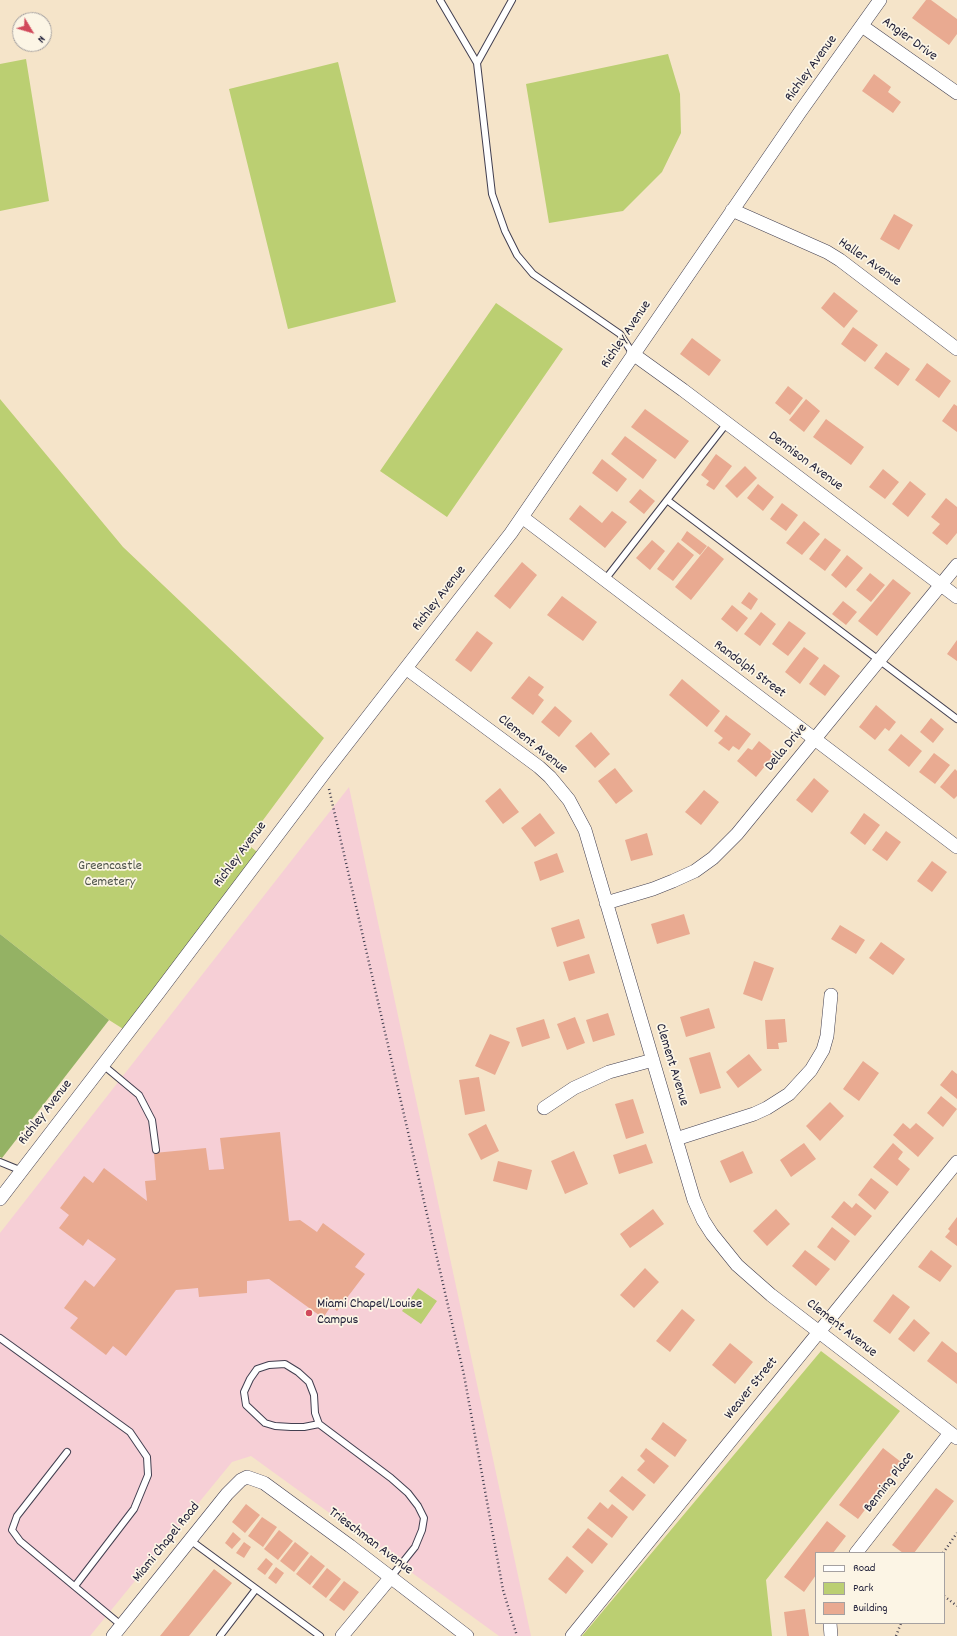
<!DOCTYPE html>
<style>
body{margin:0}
#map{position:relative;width:957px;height:1636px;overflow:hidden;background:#f5e4c9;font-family:Dekko,sans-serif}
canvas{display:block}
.legend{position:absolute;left:815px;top:1552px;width:130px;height:72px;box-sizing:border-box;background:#fcf5e5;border:1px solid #a5a1a1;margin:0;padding:5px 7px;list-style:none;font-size:12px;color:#22223b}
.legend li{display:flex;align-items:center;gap:8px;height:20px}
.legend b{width:20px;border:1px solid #a5a1a1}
.north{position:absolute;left:12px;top:12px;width:40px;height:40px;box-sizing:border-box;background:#fcf5e5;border:1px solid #a5a1a1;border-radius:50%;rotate:128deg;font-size:11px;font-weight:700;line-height:16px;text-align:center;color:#22223b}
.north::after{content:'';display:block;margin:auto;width:14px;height:18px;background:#d1495b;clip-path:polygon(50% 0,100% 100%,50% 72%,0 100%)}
</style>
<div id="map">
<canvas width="957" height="1636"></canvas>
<ul class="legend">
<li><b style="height:5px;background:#fff"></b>Road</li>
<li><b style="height:11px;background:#bbcf72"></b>Park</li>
<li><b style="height:11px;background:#e9aa91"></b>Building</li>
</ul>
<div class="north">N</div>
</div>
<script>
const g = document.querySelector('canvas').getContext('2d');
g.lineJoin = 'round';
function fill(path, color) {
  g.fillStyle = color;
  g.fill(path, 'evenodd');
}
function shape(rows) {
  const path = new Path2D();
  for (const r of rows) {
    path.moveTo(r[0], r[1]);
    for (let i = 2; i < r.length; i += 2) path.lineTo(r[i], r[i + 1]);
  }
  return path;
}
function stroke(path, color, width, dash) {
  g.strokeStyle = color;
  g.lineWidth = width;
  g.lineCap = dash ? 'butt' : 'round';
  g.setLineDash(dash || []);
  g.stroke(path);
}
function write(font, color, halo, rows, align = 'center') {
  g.font = font + ' Dekko,sans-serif';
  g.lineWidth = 3.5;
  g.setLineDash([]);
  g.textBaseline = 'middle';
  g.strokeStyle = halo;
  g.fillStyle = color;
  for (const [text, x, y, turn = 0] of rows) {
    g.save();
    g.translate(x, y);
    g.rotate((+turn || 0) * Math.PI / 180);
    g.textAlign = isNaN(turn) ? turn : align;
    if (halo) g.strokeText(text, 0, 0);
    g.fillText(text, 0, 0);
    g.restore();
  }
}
const built = shape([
 [349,787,531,1636,499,1636,251,1456,232,1462,90,1636,0,1636,0,1233]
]);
const green = shape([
 [668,54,680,94,681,133,662,172,623,211,549,223,526,84],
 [26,59,49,201,0,211,0,64],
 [338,62,396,302,288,329,229,89],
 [496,303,563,349,447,517,380,471],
 [0,399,123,547,324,738,246,843,261,855,128,1032,109,1020,0,934],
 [418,1288,437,1301,421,1324,402,1311],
 [821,1351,900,1411,766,1580,772,1636,582,1636]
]);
const forest = shape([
 [0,934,109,1020,2,1158,0,1157]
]);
const building = shape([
 [926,0,931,0,957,19,957,34,949,45,912,18],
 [874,74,891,87,888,92,901,102,893,113,862,91],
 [894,214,913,225,899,250,880,239],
 [834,292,858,311,844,328,821,308],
 [853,327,878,345,865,362,841,344],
 [692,338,721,360,709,376,680,354],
 [886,352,910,369,898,386,874,368],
 [927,363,951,381,939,398,915,380],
 [788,386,803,398,790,415,775,403],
 [806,399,820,411,804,432,789,420],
 [954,404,957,406,957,432,942,421],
 [645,409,689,441,675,459,631,427],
 [826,419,864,447,851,465,813,437],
 [625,436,657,460,643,479,611,454],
 [716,454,732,466,714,490,706,485,709,481,701,475],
 [602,459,627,479,617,492,592,473],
 [745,466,757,478,737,498,725,486],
 [883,469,899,482,885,499,869,487],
 [910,481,926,494,908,517,892,504],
 [758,484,774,497,763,511,747,498],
 [640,489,655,501,644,514,629,502],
 [946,498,957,507,957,533,947,545,932,533,940,524,931,517],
 [782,503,798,515,786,531,770,519],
 [580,505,602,523,612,511,627,522,605,548,569,519],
 [804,521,820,534,802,555,786,543],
 [687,531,707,546,700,555,681,540],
 [825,538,841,550,825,571,809,559],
 [652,540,665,551,650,570,636,558],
 [678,542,694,555,673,581,657,569],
 [708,546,724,559,691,600,675,587],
 [847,555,863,568,846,588,831,575],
 [522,562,537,575,510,609,494,596],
 [870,573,885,585,871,602,856,590],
 [893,579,911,593,877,636,858,621],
 [749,592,758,599,751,610,741,603],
 [562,596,597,622,583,641,547,615],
 [843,601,857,612,846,625,832,614],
 [732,605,748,618,737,632,721,619],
 [761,612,776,624,760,646,744,634],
 [789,621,806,633,788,656,772,644],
 [477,631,493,643,471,672,455,660],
 [957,640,957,661,947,654],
 [804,647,819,658,800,684,785,672],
 [824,664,840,676,825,696,809,684],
 [529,676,544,687,538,695,544,700,533,715,511,698],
 [682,679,720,711,707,727,669,695],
 [876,705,896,722,889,731,885,728,875,740,859,727],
 [555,706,572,721,559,737,541,722],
 [726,715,751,734,739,750,733,746,729,751,718,743,723,738,714,731],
 [931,718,944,729,933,743,920,732],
 [591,732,610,754,595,768,575,746],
 [901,734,922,751,909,767,888,750],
 [759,741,775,754,756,777,737,761,748,748,752,750],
 [934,753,950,765,935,784,919,772],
 [615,768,633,791,616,804,598,781],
 [955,769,957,771,957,796,954,799,940,787],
 [814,778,829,791,812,813,796,800],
 [500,788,519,812,503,824,485,801],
 [704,790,719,802,701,825,685,812],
 [540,813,555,833,535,847,521,828],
 [864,813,880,825,865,845,850,833],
 [886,831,901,842,887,861,872,850],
 [647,833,653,855,631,861,625,840],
 [557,853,564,872,540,881,534,862],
 [932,861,947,872,932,892,917,881],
 [684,914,690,934,657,944,651,924],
 [579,919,585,938,557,947,551,928],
 [840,925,865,940,856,954,831,939],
 [881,942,905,959,893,975,869,958],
 [589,954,595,973,569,981,563,962],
 [754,961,774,968,762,1001,743,994],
 [709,1008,715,1028,686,1037,680,1017],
 [608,1013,615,1035,593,1042,586,1020],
 [575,1017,585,1043,567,1050,557,1024],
 [544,1019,550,1038,522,1047,516,1028],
 [785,1019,787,1042,778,1043,779,1049,767,1049,765,1020],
 [490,1034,510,1042,495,1075,475,1066],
 [710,1052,721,1088,700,1094,689,1058],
 [749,1054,762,1070,738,1088,726,1072],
 [863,1061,879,1073,859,1101,843,1089],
 [952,1070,957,1074,957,1099,940,1085],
 [479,1077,485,1111,465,1115,459,1080],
 [941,1096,957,1109,943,1127,927,1113],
 [633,1099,644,1133,626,1139,615,1104],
 [830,1102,844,1116,820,1141,806,1126],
 [903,1123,910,1129,916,1123,934,1138,918,1157,893,1135],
 [486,1124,499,1151,481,1160,468,1134],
 [280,1132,289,1221,300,1220,317,1232,323,1223,365,1254,355,1267,365,1274,337,1311,331,1306,323,1318,269,1279,247,1281,247,1293,199,1297,198,1288,176,1290,126,1356,113,1346,106,1355,70,1328,78,1318,64,1308,85,1280,94,1287,116,1259,88,1239,83,1246,59,1228,69,1215,60,1208,84,1176,93,1183,104,1168,147,1201,145,1181,156,1180,154,1153,206,1148,209,1170,224,1169,220,1138],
 [804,1143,816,1159,791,1177,780,1160],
 [893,1143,903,1152,898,1159,910,1169,897,1186,873,1167],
 [646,1144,653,1163,619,1174,613,1155],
 [574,1151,588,1184,565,1194,551,1161],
 [743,1151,753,1173,730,1183,720,1161],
 [498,1161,532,1170,527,1190,493,1181],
 [871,1178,889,1192,875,1210,858,1195],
 [844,1201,852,1208,856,1203,872,1216,855,1236,831,1217],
 [653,1209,664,1224,630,1248,620,1234],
 [776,1209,790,1224,767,1246,753,1231],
 [957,1217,957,1246,945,1237,950,1231,948,1229],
 [832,1227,850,1241,835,1261,817,1247],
 [805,1250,830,1269,816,1286,792,1266],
 [931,1250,952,1266,940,1282,918,1267],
 [645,1268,659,1282,634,1308,620,1295],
 [893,1294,910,1307,890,1334,873,1321],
 [682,1309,695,1320,670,1352,656,1341],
 [914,1319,930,1333,914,1352,898,1339],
 [942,1341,957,1353,957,1384,927,1361],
 [730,1343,753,1362,735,1384,712,1365],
 [663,1422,687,1440,675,1457,651,1439],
 [646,1448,669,1466,654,1484,637,1470,645,1461,640,1456],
 [883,1448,901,1462,858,1519,839,1505],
 [622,1476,646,1495,633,1511,609,1491],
 [936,1488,954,1501,914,1553,903,1553,892,1545],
 [600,1502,608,1509,612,1504,628,1517,612,1538,587,1518],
 [246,1504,260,1515,245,1533,232,1522],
 [262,1517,277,1527,263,1547,248,1536],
 [827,1521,846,1536,833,1553,816,1553,816,1575,804,1592,784,1577],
 [588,1528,608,1544,592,1564,572,1547],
 [279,1530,293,1541,278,1560,264,1549],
 [233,1532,241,1539,232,1549,225,1543],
 [244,1542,251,1547,244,1558,236,1553],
 [295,1542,309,1553,294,1572,280,1561],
 [311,1555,325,1566,310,1585,296,1574],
 [567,1556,584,1571,566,1594,548,1579],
 [266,1558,273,1564,265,1575,257,1569],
 [276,1567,284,1573,276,1584,268,1578],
 [327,1568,341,1579,326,1598,312,1587],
 [214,1569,232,1583,189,1636,160,1636],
 [344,1581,359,1592,344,1611,329,1600],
 [805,1609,809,1636,787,1636,784,1612]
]);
const path = shape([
 [329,789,464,1375,503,1590,517,1636],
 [943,1553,957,1533],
 [944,1596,957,1606],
 [896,1636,901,1623]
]);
const service = shape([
 [440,0,477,63,492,194,505,231,517,255,533,274,620,334,633,354],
 [477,63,512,0],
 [667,500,957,719],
 [604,581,727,423],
 [103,1065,139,1095,152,1120,156,1150],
 [0,1162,22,1171],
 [0,1338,130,1432,147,1457,148,1475,134,1509,75,1586],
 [319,1424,304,1427,291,1427,275,1426,265,1423,246,1405,244,1392,250,1379,257,1369,269,1365,285,1364,298,1372,309,1382,314,1395,315,1413,319,1424,391,1478,408,1493,418,1506,424,1518,422,1530,415,1547,391,1577],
 [67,1452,17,1516,12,1530,20,1541,121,1625],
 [190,1540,320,1636],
 [220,1636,256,1589]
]);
const minor = shape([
 [862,26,957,93],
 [732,210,827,252,840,260,957,349],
 [633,354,683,390,957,597],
 [522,517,957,847],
 [407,669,539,767,550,777,569,800,585,830,694,1200,703,1220,712,1234,737,1265,771,1295,957,1438],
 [606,903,653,889,673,881,695,871,713,858,737,834,957,565],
 [544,1108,574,1088,609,1072,653,1060],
 [676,1139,754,1114,767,1108,789,1094,811,1070,823,1050,827,1036,831,995],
 [0,1199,159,992,325,772,511,533,800,112,880,0],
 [856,1553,950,1433],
 [830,1623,831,1636],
 [113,1636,227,1494,241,1480,247,1477,264,1483,350,1546,467,1636],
 [342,1636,391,1577],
 [572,1636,957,1162]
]);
const markers = [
 [309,1313,4,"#d1495b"]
];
const streetNames = [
 ["Angier Drive",909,40,36],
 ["Richley Avenue",812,69,-54],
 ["Haller Avenue",869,263,35],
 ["Richley Avenue",627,335,-56],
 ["Dennison Avenue",805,462,37],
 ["Richley Avenue",440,599,-52],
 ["Randolph Street",749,670,37],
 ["Clement Avenue",532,745,39],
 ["Della Drive",787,748,-50],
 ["Richley Avenue",241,855,-53],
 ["Clement Avenue",671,1065,73],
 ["Richley Avenue",46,1113,-52],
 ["Clement Avenue",841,1329,38],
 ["Weaver Street",752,1389,-51],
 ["Benning Place",890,1483,-52],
 ["Trieschman Avenue",370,1542,37],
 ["Miami Chapel Road",167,1543,-51]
];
const parkNames = [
 ["Greencastle",110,867],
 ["Cemetery",110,883]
];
const poiNames = [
 ["Miami Chapel/Louise",317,1305],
 ["Campus",317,1321]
];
fill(built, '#f6cfd6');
fill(green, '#bbcf72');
fill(forest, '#94b264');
fill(building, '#e9aa91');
stroke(service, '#423f50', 8);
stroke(minor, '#423f50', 14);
stroke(path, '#423f50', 2.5, [1, 3]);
stroke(service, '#fff', 6);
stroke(minor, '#fff', 13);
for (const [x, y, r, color] of markers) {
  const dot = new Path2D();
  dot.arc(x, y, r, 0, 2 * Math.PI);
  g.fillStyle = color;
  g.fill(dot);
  stroke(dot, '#fcf5e5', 1.5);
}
write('14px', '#22223b', '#fcf5e5', streetNames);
write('14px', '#50564c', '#fcf5e5', parkNames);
write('14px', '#22223b', '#fcf5e5', poiNames, 'left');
</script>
